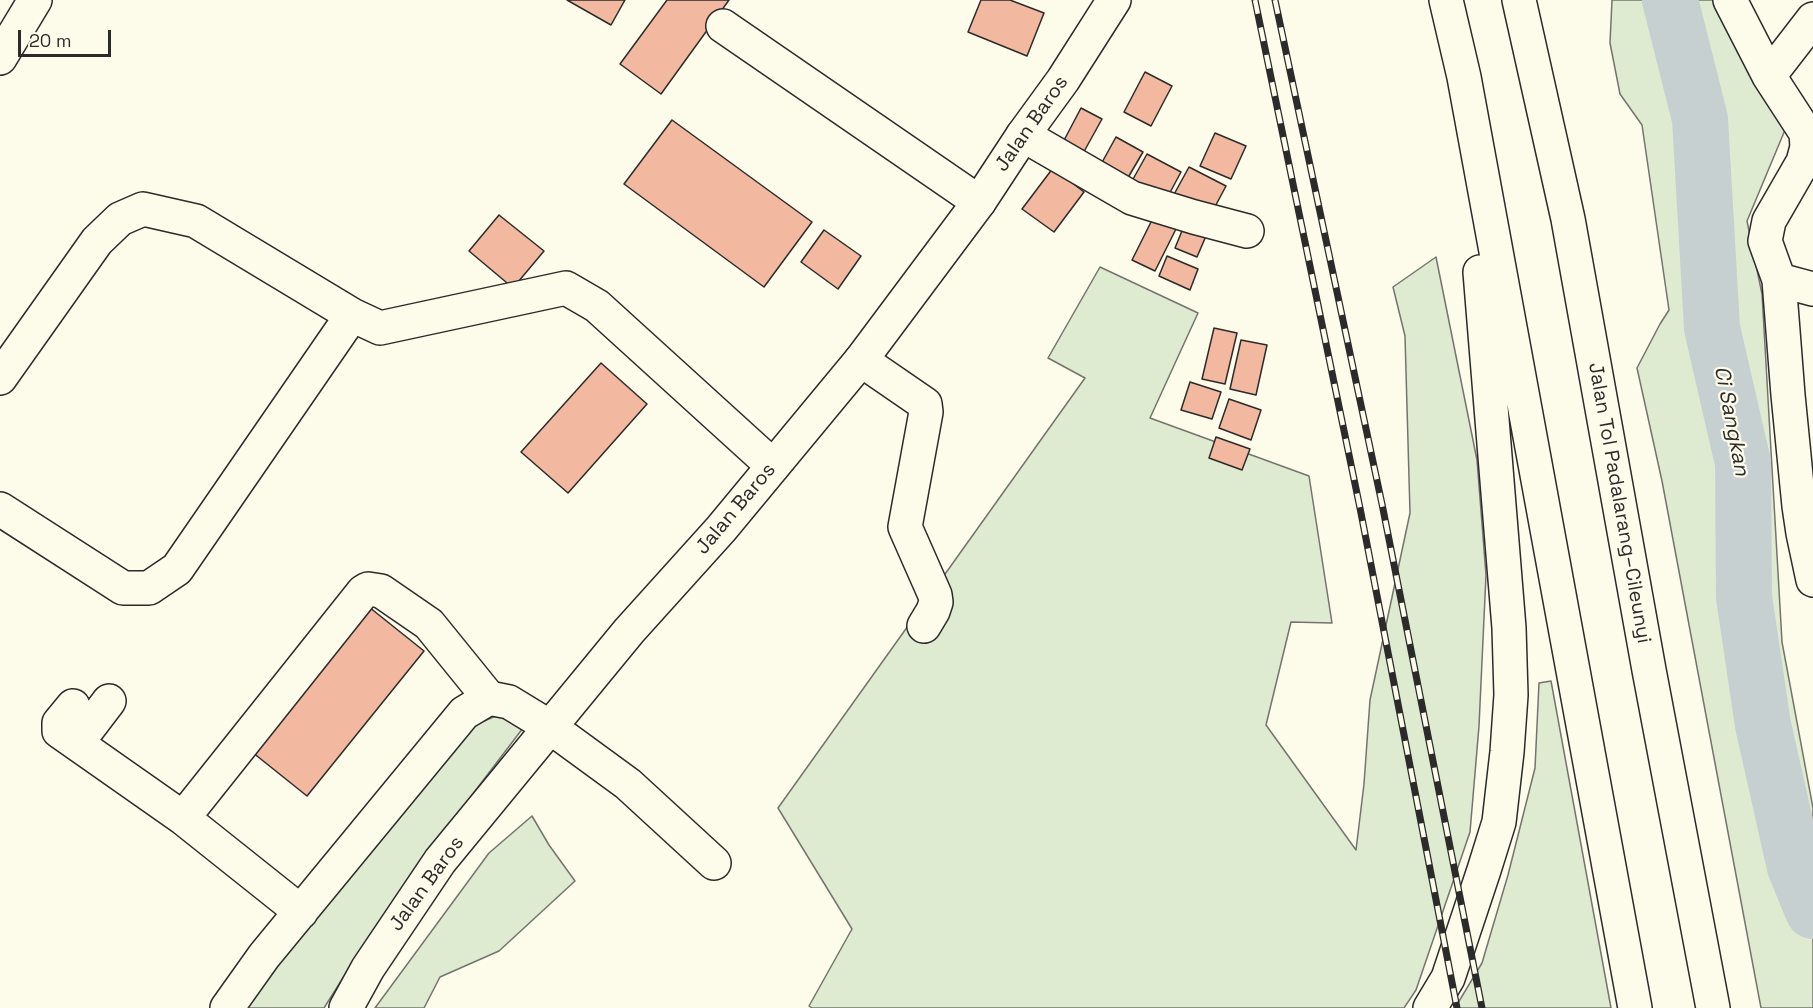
<!DOCTYPE html>
<meta charset="utf-8">
<style>
body{margin:0}
#map{position:relative;width:1813px;height:1008px;overflow:hidden;background:#fdfbea;font-family:"Space Grotesk",sans-serif}
canvas{display:block}
.scale{position:absolute;left:18px;top:30px;width:93px;height:27px;box-sizing:border-box;border:3px solid #2b2b2b;border-top:0;padding-left:8px;font-size:18px;line-height:21px;white-space:nowrap;color:#2b2b2b;-webkit-text-stroke:4px #fdfbea;paint-order:stroke}
</style>
<div id="map">
<canvas width="1813" height="1008"></canvas>
<div class="scale">20 m</div>
</div>
<script>
const g = document.querySelector('canvas').getContext('2d');
g.lineJoin = 'round';
function fill(path, color) {
  g.fillStyle = color;
  g.fill(path, 'evenodd');
}
function shape(rows) {
  const path = new Path2D();
  for (const r of rows) {
    path.moveTo(r[0], r[1]);
    for (let i = 2; i < r.length; i += 2) path.lineTo(r[i], r[i + 1]);
  }
  return path;
}
function stroke(path, color, width, dash) {
  g.strokeStyle = color;
  g.lineWidth = width;
  g.lineCap = dash ? 'butt' : 'round';
  g.setLineDash(dash || []);
  g.stroke(path);
}
function write(font, color, halo, rows, align = 'center') {
  g.font = font + ' "Space Grotesk",sans-serif';
  g.lineWidth = 4.5;
  g.setLineDash([]);
  g.textBaseline = 'middle';
  g.strokeStyle = halo;
  g.fillStyle = color;
  for (const [text, x, y, turn = 0] of rows) {
    g.save();
    g.translate(x, y);
    g.rotate((+turn || 0) * Math.PI / 180);
    g.textAlign = isNaN(turn) ? turn : align;
    if (halo) g.strokeText(text, 0, 0);
    g.fillText(text, 0, 0);
    g.restore();
  }
}
const green = shape([
 [1612,0,1718,0,1785,130,1747,221,1762,294,1782,642,1813,808,1813,1008,1761,1008,1662,481,1637,368,1660,324,1669,310,1642,125,1620,94,1610,43,1612,0],
 [1436,257,1477,460,1486,575,1479,726,1470,832,1416,990,1404,1008,812,1008,809,1006,852,929,778,808,1085,378,1048,358,1100,267,1198,313,1150,418,1309,476,1332,623,1291,622,1266,725,1356,850,1364,784,1370,700,1410,513,1405,336,1393,287,1436,257],
 [1551,681,1611,1008,1455,1008,1482,963,1508,875,1535,768,1539,683,1551,681],
 [498,715,523,728,434,845,370,935,324,1008,239,1008,475,725,498,715],
 [532,816,549,845,575,881,499,951,440,977,424,1008,375,1008,489,853,532,816]
]);
const river = shape([
 [1670,0,1700,119,1712,328,1743,463,1744,597,1763,725,1795,867,1813,911]
]);
const building = shape([
 [567,0,625,0,611,25,567,0],
 [667,0,729,0,661,94,620,64,667,0],
 [981,0,1010,0,1044,13,1027,56,968,32,981,0],
 [1145,72,1172,86,1151,126,1124,112,1145,72],
 [1081,108,1102,119,1081,157,1061,146,1081,108],
 [672,120,812,222,764,287,624,184,672,120],
 [1215,133,1246,146,1231,179,1200,166,1215,133],
 [1116,137,1143,152,1126,181,1100,166,1116,137],
 [1147,154,1181,172,1166,200,1132,181,1147,154],
 [1189,167,1226,186,1209,218,1172,198,1189,167],
 [1053,168,1084,192,1054,232,1022,209,1053,168],
 [499,215,544,251,513,288,469,251,499,215],
 [1154,216,1177,227,1155,271,1132,260,1154,216],
 [1184,226,1206,236,1197,257,1175,248,1184,226],
 [824,230,861,256,838,289,801,262,824,230],
 [1167,256,1198,269,1190,290,1159,276,1167,256],
 [1214,328,1237,333,1225,384,1202,379,1214,328],
 [1241,340,1267,345,1256,395,1230,389,1241,340],
 [601,363,647,404,568,493,521,452,601,363],
 [1190,382,1221,392,1212,419,1181,410,1190,382],
 [1229,399,1261,410,1251,440,1219,428,1229,399],
 [1216,437,1250,449,1242,470,1209,458,1216,437],
 [369,607,424,651,307,796,252,752,369,607]
]);
const minor = shape([
 [1730,0,1769,76,1806,133,1807,147,1803,162,1769,221,1765,241,1779,280,1788,395,1799,506,1803,533,1813,580],
 [723,26,979,202],
 [0,58,35,0],
 [1769,76,1813,19],
 [1023,135,1132,198,1194,217,1247,231],
 [1779,280,1813,289],
 [861,360,925,404,926,412,905,527,935,595,936,602,933,611,924,626],
 [0,378,97,241,120,219,143,209,196,221,352,315,380,328,566,288,597,306,773,466],
 [0,509,123,588,149,588,177,569,352,315],
 [73,706,59,723,59,731,183,818,301,912],
 [77,743,109,701],
 [183,818,363,592,368,589,381,591,429,624,489,698],
 [227,1008,264,956,464,713,489,698,509,702,550,727,628,784,714,863]
]);
const major = shape([
 [346,1008,368,968,440,861,629,631,721,529,861,360,979,202,1023,135,1063,80,1114,0]
]);
const highway = shape([
 [1446,0,1464,77,1635,1008],
 [1519,0,1568,219,1649,670,1713,1008],
 [1430,1008,1448,978,1484,870,1499,822,1507,752,1511,695,1509,628,1480,272]
]);
const rail = shape([
 [1255,0,1360,508,1457,1008],
 [1275,0,1382,504,1482,1008]
]);
const streetNames = [
 ["Jalan Baros",1032,124,-55],
 ["Jalan Tol Padalarang–Cileunyi",1619,503,80],
 ["Jalan Baros",736,509,-50],
 ["Jalan Baros",427,884,-54]
];
const waterNames = [
 ["Ci Sangkan",1731,421,79]
];
fill(green, '#deebd1');
stroke(green, '#74746e', 1.5);
stroke(river, '#c7d0d0', 56);
fill(building, '#f2b8a0');
stroke(building, '#2b2b2b', 1.5);
stroke(minor, '#2b2b2b', 36);
stroke(major, '#2b2b2b', 36);
stroke(highway, '#2b2b2b', 36);
stroke(minor, '#fdfbea', 33);
stroke(major, '#fdfbea', 33);
stroke(highway, '#fdfbea', 33);
stroke(rail, '#2b2b2b', 7);
stroke(rail, '#fdfbea', 4.5, [14]);
write('20px', '#2b2b2b', '#fdfbea', streetNames);
write('italic 21px', '#2b2b2b', '#fdfbea', waterNames);
</script>
